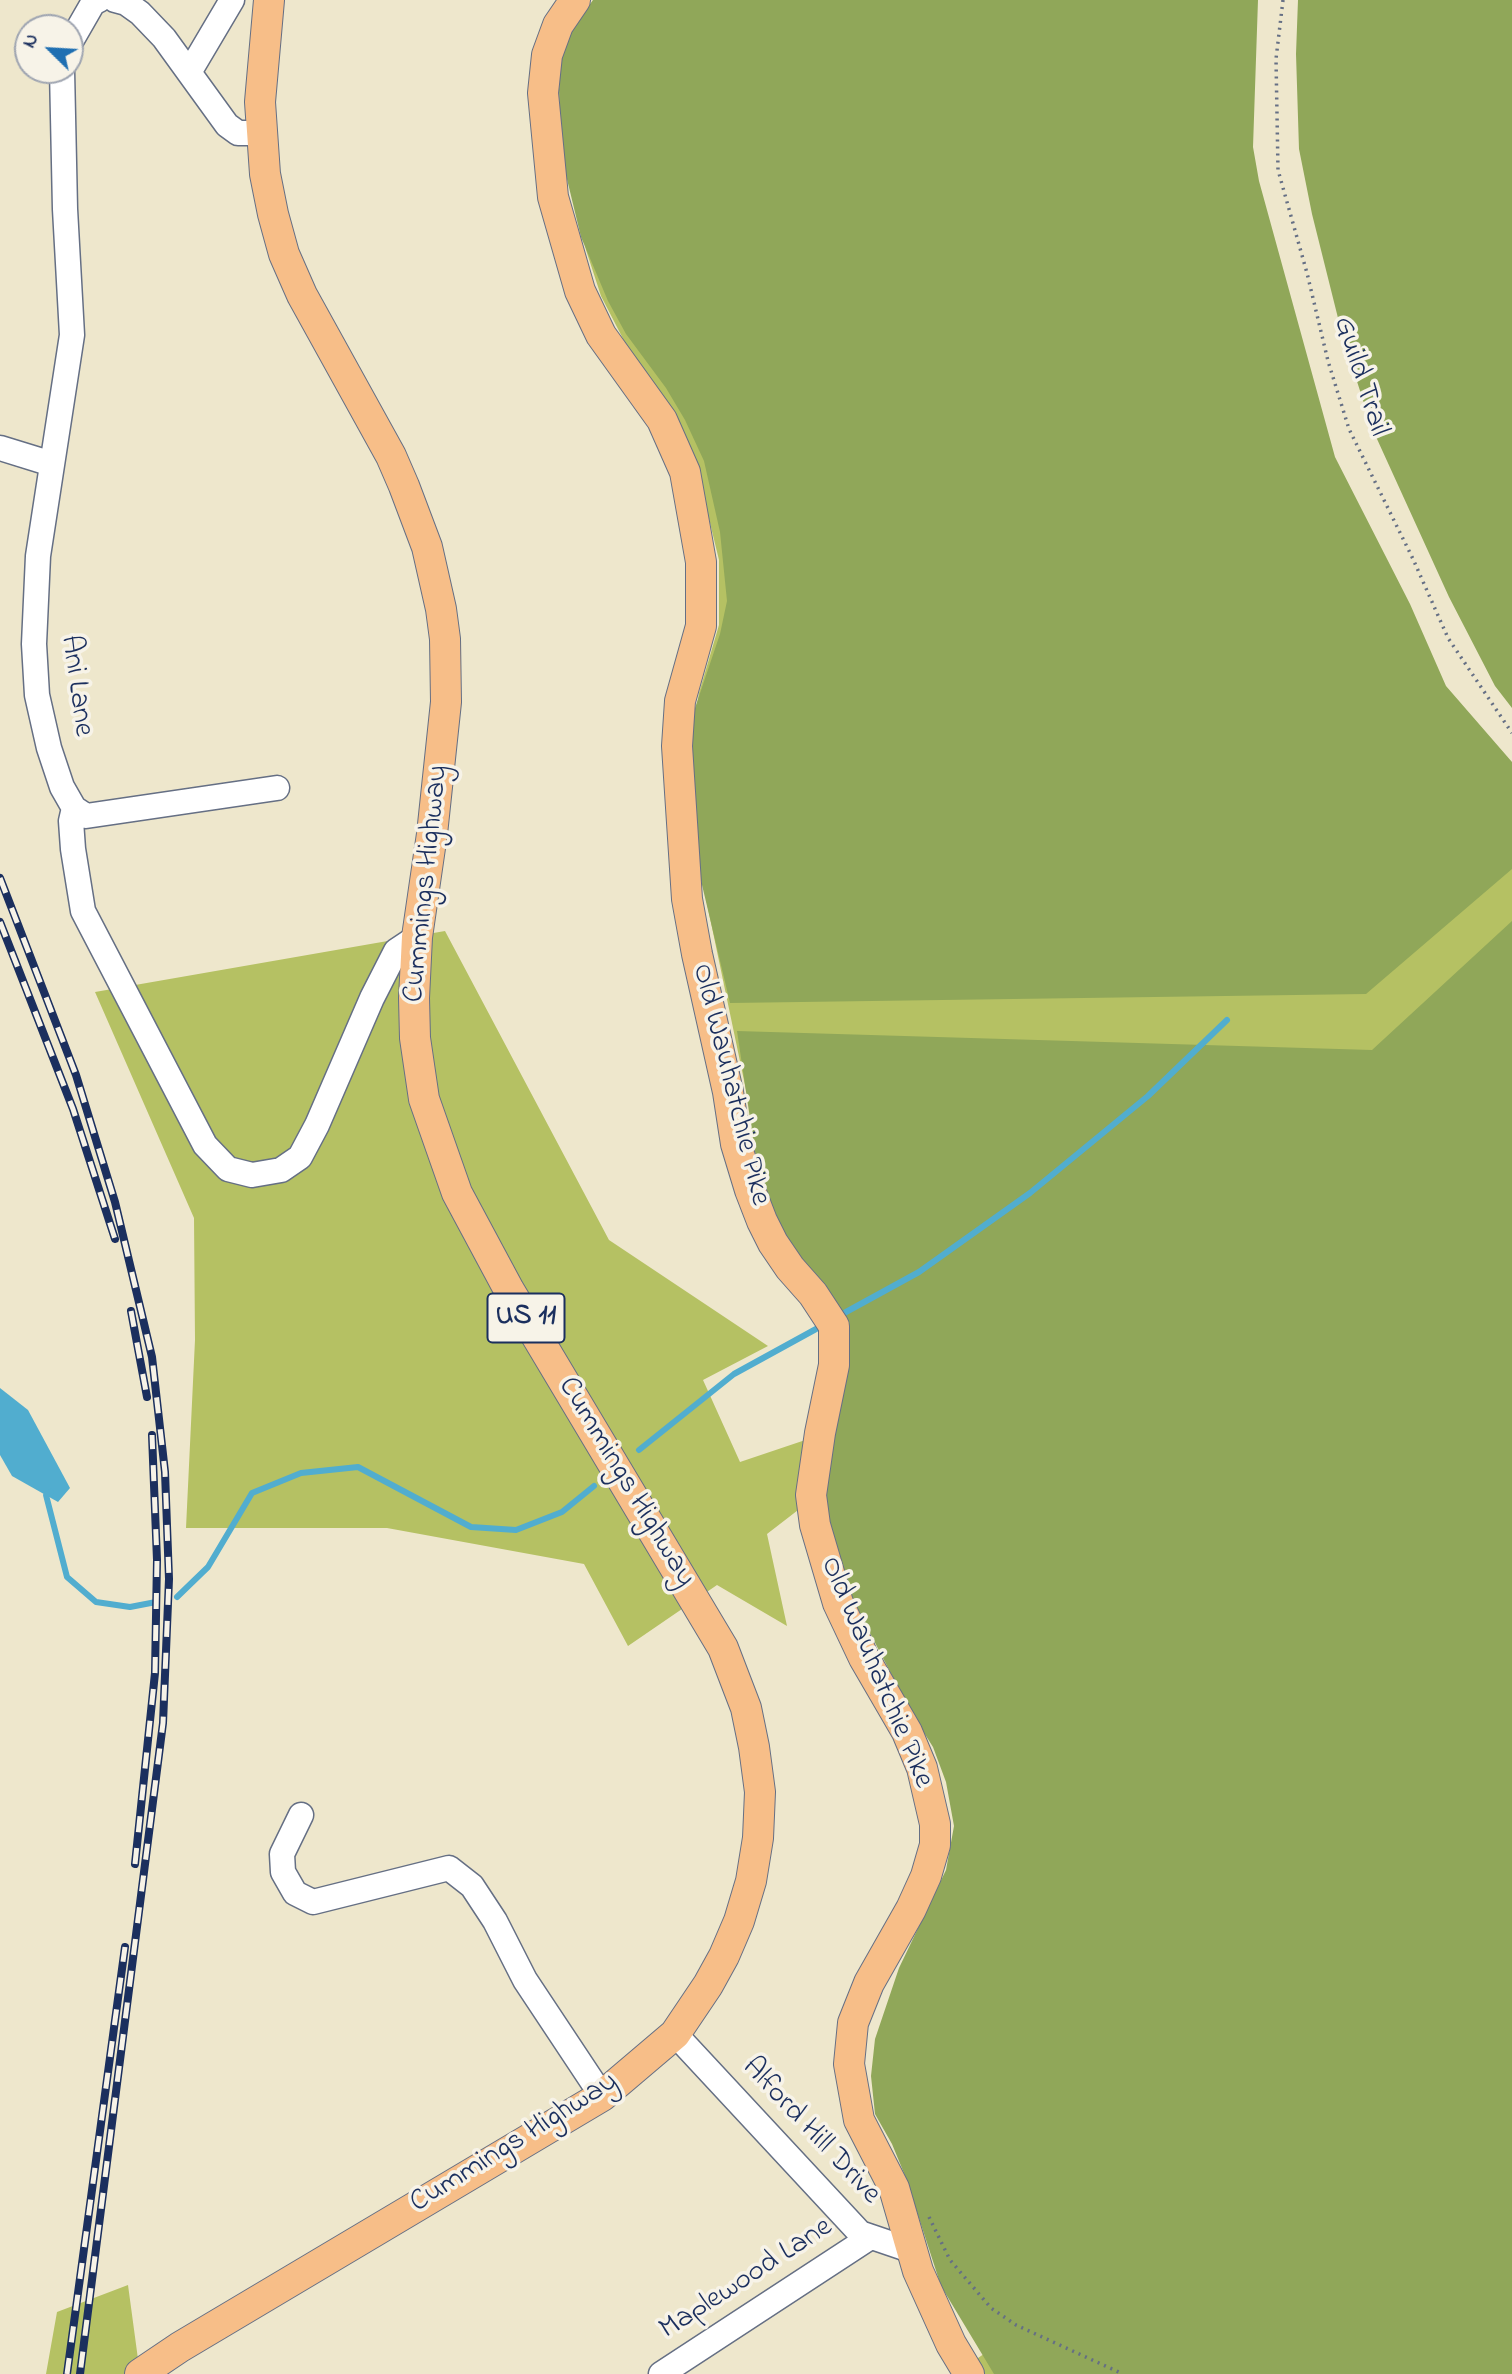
<!DOCTYPE html>
<style>
body{margin:0}
#map{position:relative;width:1512px;height:2374px;overflow:hidden;background:#eee7cc;font-family:"Indie Flower",sans-serif}
canvas{display:block}
.north{position:absolute;left:14px;top:14px;width:70px;height:70px;box-sizing:border-box;background:#f7f3e8;border:2px solid #9fa5b1;border-radius:50%;rotate:294deg;font-size:19px;font-weight:700;line-height:28px;text-align:center;color:#1b2f5e}
.north::after{content:'';display:block;margin:auto;width:24px;height:32px;background:#1f6fb2;clip-path:polygon(50% 0,100% 100%,50% 72%,0 100%)}
</style>
<div id="map">
<canvas width="1512" height="2374"></canvas>
<div class="north">N</div>
</div>
<script>
const g = document.querySelector('canvas').getContext('2d');
g.lineJoin = 'round';
function fill(path, color) {
  g.fillStyle = color;
  g.fill(path, 'evenodd');
}
function shape(rows) {
  const path = new Path2D();
  for (const r of rows) {
    path.moveTo(r[0], r[1]);
    for (let i = 2; i < r.length; i += 2) path.lineTo(r[i], r[i + 1]);
  }
  return path;
}
function stroke(path, color, width, dash) {
  g.strokeStyle = color;
  g.lineWidth = width;
  g.lineCap = dash ? 'butt' : 'round';
  g.setLineDash(dash || []);
  g.stroke(path);
}
function write(font, color, halo, rows, align = 'center') {
  g.font = font + ' "Indie Flower",sans-serif';
  g.lineWidth = 7;
  g.setLineDash([]);
  g.textBaseline = 'middle';
  g.strokeStyle = halo;
  g.fillStyle = color;
  for (const [text, x, y, turn = 0] of rows) {
    g.save();
    g.translate(x, y);
    g.rotate((+turn || 0) * Math.PI / 180);
    g.textAlign = isNaN(turn) ? turn : align;
    if (halo) g.strokeText(text, 0, 0);
    g.fillText(text, 0, 0);
    g.restore();
  }
}
const green = shape([
 [576,198,1512,822,1512,2374,955,2374,991,2349,969,2163,951,1392,767,1534,787,1626,717,1585,628,1646,584,1564,387,1528,186,1528,195,1340,194,1218,95,992,445,931,609,1240,768,1346,703,1380,740,1462,841,1428,857,1320,764,1176,701,875,691,741,699,693,719,625,719,560,703,494,601,296,586,250],
 [128,2285,140,2374,46,2374,57,2312]
]);
const forest = shape([
 [593,0,1258,0,1253,147,1259,181,1335,457,1410,604,1446,686,1512,762,1512,869,1366,994,730,1003,698,868,689,754,694,711,720,634,727,601,720,532,704,461,685,420,666,388,626,334,608,301,581,237,566,175,560,127,559,90,561,58,569,33],
 [1298,0,1512,0,1512,708,1495,686,1449,597,1372,428,1343,338,1312,214,1299,149,1296,54],
 [1512,921,1512,2374,994,2374,941,2286,906,2178,892,2144,875,2114,871,2076,875,2039,899,1968,946,1870,954,1826,946,1782,933,1747,911,1712,844,1583,821,1506,825,1463,844,1386,794,1256,776,1218,763,1183,755,1152,737,1031,1372,1050]
]);
const water = shape([
 [0,1388,28,1410,70,1488,58,1502,12,1476,0,1455]
]);
const stream = shape([
 [846,1312,919,1272,1030,1193,1148,1096,1227,1020],
 [639,1450,734,1374,816,1329],
 [51,1492,46,1495,67,1577,96,1602,130,1607,156,1602],
 [177,1597,208,1567,252,1493,301,1473,358,1467,471,1527,516,1530,562,1512,594,1486]
]);
const path = shape([
 [1283,0,1276,59,1278,170,1307,273,1328,361,1349,429,1413,559,1448,638,1512,733],
 [929,2217,950,2260,991,2308,1016,2325,1123,2374]
]);
const minor = shape([
 [115,0,126,3,140,13,164,38,227,125,238,133,262,133],
 [70,43,93,3,99,0],
 [62,70,65,209,72,335,38,556,34,644,37,695,49,748,62,787,74,808,86,816,277,788],
 [190,71,232,0],
 [0,448,52,464],
 [74,808,71,821,73,849,83,911,205,1145,228,1169,252,1175,281,1170,300,1157,317,1125,372,998,396,951,417,937],
 [301,1815,282,1854,283,1872,295,1893,313,1902,449,1868,472,1886,495,1921,525,1980,602,2096],
 [675,2034,860,2233,913,2251],
 [661,2374,869,2238]
]);
const major = shape([
 [575,0,558,25,547,55,543,93,553,197,580,291,601,335,662,420,685,472,701,562,701,626,680,701,677,746,687,899,697,954,728,1092,736,1144,750,1190,762,1221,773,1243,790,1268,813,1294,834,1326,834,1365,820,1433,811,1495,815,1525,838,1603,864,1658,907,1732,922,1768,935,1824,935,1845,926,1876,911,1909,869,1983,853,2023,849,2064,859,2120,894,2188,918,2271,951,2344,969,2374],
 [140,2374,180,2347,602,2096,675,2034,708,1985,724,1956,739,1921,751,1881,758,1838,760,1792,754,1747,746,1708,723,1648,509,1290,457,1193,424,1099,415,1038,414,998,417,937,432,834,446,702,445,639,441,609,427,547,404,486,391,456,302,295,284,254,273,214,265,174,260,102,269,0]
]);
const rail = shape([
 [0,878,76,1075,115,1202,152,1357,165,1472,169,1579,163,1723,80,2374],
 [0,922,73,1109,115,1239],
 [131,1311,147,1397],
 [135,1864,155,1673,157,1560,152,1435],
 [67,2374,125,1947]
]);
const shields = [
 [526,1318,77]
];
const shieldNames = [
 ["US 11",526,1318]
];
const streetNames = [
 ["Guild Trail",1359,377,72],
 ["Ani Lane",75,686,82],
 ["Cummings Highway",428,884,-84],
 ["Old Wauhatchie Pike",729,1085,76],
 ["Cummings Highway",625,1483,59],
 ["Old Wauhatchie Pike",875,1673,67],
 ["Alford Hill Drive",810,2132,47],
 ["Cummings Highway",515,2144,-32],
 ["Maplewood Lane",747,2280,-33]
];
fill(green, '#b5c163');
fill(forest, '#90a759');
fill(water, '#51adcf');
stroke(stream, '#51adcf', 6);
stroke(minor, '#656f84', 27);
stroke(major, '#656f84', 32);
stroke(path, '#656f84', 3.5, [2, 5]);
stroke(minor, '#fff', 24);
stroke(major, '#f7be88', 30);
stroke(rail, '#1b2f5e', 8);
stroke(rail, '#f7f3e8', 5, [16]);
for (const [x, y, w] of shields) {
  const box = new Path2D();
  box.roundRect(x - w / 2, y - 24.5, w, 49, 5);
  g.fillStyle = '#f7f3e8';
  g.fill(box);
  stroke(box, '#1b2f5e', 2);
}
write('bold 28px', '#1b2f5e', null, shieldNames);
write('30px', '#1b2f5e', '#f7f3e8', streetNames);
</script>
